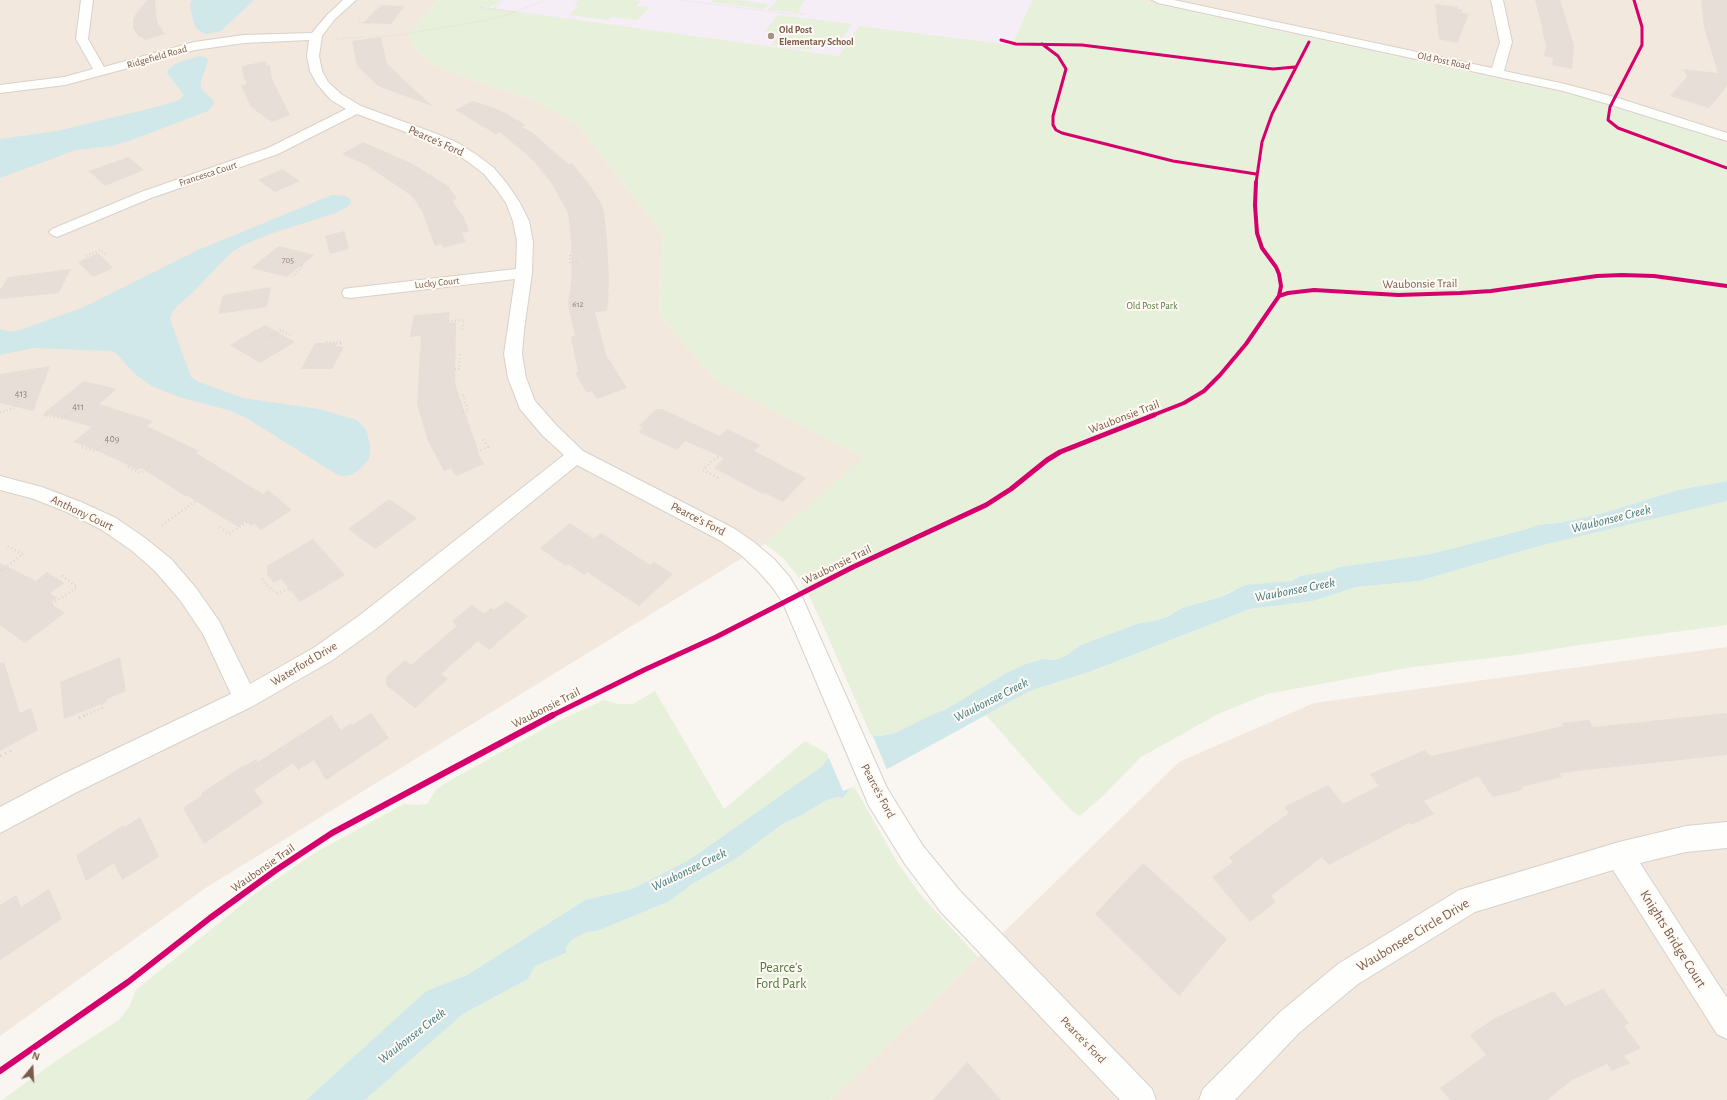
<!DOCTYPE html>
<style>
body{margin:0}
#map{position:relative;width:1727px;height:1100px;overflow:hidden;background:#f9f5f0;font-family:"Alegreya Sans",sans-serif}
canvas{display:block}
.north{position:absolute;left:12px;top:1048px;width:40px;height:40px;-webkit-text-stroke:3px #fffaf3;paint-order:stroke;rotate:18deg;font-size:11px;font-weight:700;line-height:16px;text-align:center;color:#7a5c4d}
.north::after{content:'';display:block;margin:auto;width:14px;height:18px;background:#7a5c4d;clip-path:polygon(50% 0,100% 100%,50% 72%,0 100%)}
</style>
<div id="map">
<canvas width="1727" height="1100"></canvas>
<div class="north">N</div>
</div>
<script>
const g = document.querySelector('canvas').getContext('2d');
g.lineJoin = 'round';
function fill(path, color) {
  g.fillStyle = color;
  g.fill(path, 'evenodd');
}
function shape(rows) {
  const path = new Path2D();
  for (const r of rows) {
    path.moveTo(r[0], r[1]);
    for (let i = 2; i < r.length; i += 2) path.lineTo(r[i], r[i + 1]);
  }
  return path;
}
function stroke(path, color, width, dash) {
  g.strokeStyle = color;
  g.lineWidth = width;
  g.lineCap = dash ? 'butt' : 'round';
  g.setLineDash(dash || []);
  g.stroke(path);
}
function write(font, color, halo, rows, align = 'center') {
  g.font = font + ' "Alegreya Sans",sans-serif';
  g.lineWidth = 4;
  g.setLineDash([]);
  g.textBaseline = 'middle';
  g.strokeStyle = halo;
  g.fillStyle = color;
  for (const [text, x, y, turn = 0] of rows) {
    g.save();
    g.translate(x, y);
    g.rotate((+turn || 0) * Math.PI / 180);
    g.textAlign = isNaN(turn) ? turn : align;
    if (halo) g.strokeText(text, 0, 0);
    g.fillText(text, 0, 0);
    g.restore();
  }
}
const residential = shape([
 [0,0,439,0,437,1,408,37,418,51,434,65,458,75,531,99,577,124,663,234,659,314,714,379,864,458,765,544,207,887,0,1036],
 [1138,0,1727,0,1727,144,1672,124,1576,96],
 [1727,647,1727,1100,831,1100,1179,762,1314,703]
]);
const education = shape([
 [439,0,1032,0,1012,45,860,26,839,56,437,1]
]);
const green = shape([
 [439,0,501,0,495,5,489,7,477,6,839,56,859,26,1012,45,1032,0,1138,0,1576,96,1672,124,1727,144,1727,481,1678,490,1603,513,1559,523,1538,525,1523,530,1431,554,1339,567,1330,571,1300,576,1292,581,1233,590,1221,597,1182,608,1167,617,1150,622,1139,623,1081,645,1067,655,1055,660,1044,659,1006,673,946,709,929,716,895,733,881,736,871,736,822,623,809,596,797,575,783,558,765,544,863,458,714,379,659,314,663,234,577,124,531,99,458,75,434,65,418,51,408,37,437,1],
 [579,0,632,0,640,1,636,6,650,7,637,20,612,17,608,20,568,15,578,6,574,5],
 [713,0,737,0,769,4,764,9,711,2],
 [778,0,805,0,799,8,800,13,768,10],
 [778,15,852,24,839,44,817,41,810,50,771,45,780,34,765,31],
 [1727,498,1727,625,1593,643,1516,655,1412,667,1267,694,1218,714,1141,757,1104,795,1080,816,1073,812,1053,791,986,715,1030,691,1096,670,1250,609,1313,601,1356,587,1419,581,1543,545],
 [655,691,724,809,805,741,828,754,828,759,821,767,689,860,632,889,585,900,467,975,426,991,306,1100,2,1100,63,1056,119,1020,129,1007,136,990,255,894,313,854,404,804,418,805,427,804,436,790,449,781,556,722,604,700,618,704,633,704],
 [855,788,897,862,920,894,978,957,831,1100,365,1100,463,1014,528,979,535,966,566,953,566,947,572,940,586,932,597,931,668,902,694,883,734,860,784,823,802,815,825,801,836,797,843,798,849,790]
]);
const water = shape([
 [192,0,254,0,221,31,207,34,203,33,196,28,192,17,190,4],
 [200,56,207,58,208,61,201,82,201,87,203,91,213,100,214,104,208,111,129,141,112,146,76,150,0,178,0,139,57,131,160,106,179,100,184,95,167,73,168,70,175,64,183,61],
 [332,195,346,196,350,199,351,203,347,207,336,213,273,233,241,246,232,252,189,296,177,306,173,311,170,319,191,377,199,382,243,398,319,409,357,420,366,429,370,445,369,459,359,470,351,475,343,476,336,474,248,419,228,410,179,397,152,386,135,374,116,353,110,351,33,348,0,355,0,329,11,332,20,330,84,307,198,250],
 [1727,481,1727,501,1543,545,1419,581,1356,587,1313,601,1250,609,1095,670,1030,691,849,790,843,798,836,797,825,801,802,815,784,823,734,860,694,883,668,902,597,931,586,932,572,940,566,947,566,953,535,966,528,979,463,1014,365,1100,306,1100,426,991,467,975,585,900,632,889,689,860,821,767,838,746,871,736,881,736,895,733,929,716,946,709,1006,673,1026,664,1044,659,1055,660,1067,655,1081,645,1139,623,1150,622,1167,617,1182,608,1221,597,1245,585,1292,581,1300,576,1330,571,1339,567,1431,554,1523,530,1538,525,1559,523,1603,513,1678,490]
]);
const pier = shape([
 [872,734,888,772,871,781,843,791,828,756,837,744]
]);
const building = shape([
 [147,0,155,0,157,22,165,34,144,40,142,37,139,37,133,28,133,17,135,17,135,15],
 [1535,0,1560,0,1574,45,1572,69,1552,65,1553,58,1544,56,1546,46,1542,30,1543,30],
 [1701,0,1727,0,1727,86,1709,108,1670,96,1687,77,1683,69,1718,73,1704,27],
 [1435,4,1458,7,1458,9,1462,9,1462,13,1469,14,1457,43,1439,39],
 [381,5,405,6,391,24,363,23],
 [381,37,387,64,432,106,378,86,357,66,352,41],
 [266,61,266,66,270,65,272,79,290,115,272,122,251,107,241,86,247,84,243,76,242,66],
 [473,101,502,111,526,125,522,127,533,133,568,164,572,163,591,187,603,207,607,239,609,280,608,292,609,292,607,311,595,312,606,355,627,388,597,399,592,391,587,393,575,373,578,372,571,337,575,336,568,305,572,276,571,240,568,213,552,184,534,161,500,132,496,134,455,110],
 [363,142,413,164,448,186,457,199,452,200,464,218,469,231,462,233,466,242,443,248,441,244,435,246,422,211,412,196,366,165,342,154],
 [128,157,144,170,105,186,89,171],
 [282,169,300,181,275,192,258,180],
 [344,231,349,249,330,254,325,236],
 [279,246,314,255,287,277,251,268],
 [98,253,113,268,93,277,78,262],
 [71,269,59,293,0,299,0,290,8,277],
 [271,287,267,307,218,314,223,295],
 [450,312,448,323,456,322,455,384,478,450,476,450,484,464,456,476,451,468,444,471,428,441,417,404,421,336,410,337,414,315],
 [265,325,295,342,260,363,230,345],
 [315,343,338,343,335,347,344,347,332,369,301,369],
 [50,366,33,411,0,403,0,374],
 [84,381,117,389,99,404,153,421,147,426,199,451,196,453,263,494,268,490,292,510,261,530,254,524,251,526,246,521,238,527,186,495,185,496,141,468,138,470,96,450,73,442,92,427,44,413],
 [656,409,662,409,720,436,727,429,760,445,754,451,806,478,783,502,765,493,763,494,714,468,724,458,685,441,677,450,638,432,643,428,639,426],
 [389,499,417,518,375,549,348,529],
 [570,523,594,539,601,533,650,565,654,562,673,574,639,606,587,572,584,575,568,564,566,566,540,548],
 [313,539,345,575,300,602,281,579,274,583,267,574,267,566],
 [0,563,36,581,47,572,64,583,50,593,57,598,50,603,65,613,25,643,0,625],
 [506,601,528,616,489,650,478,641,441,674,448,679,415,708,386,685,386,677,405,660,411,665,457,626,452,621,472,605,484,614,491,608,494,610],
 [120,657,126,691,107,699,107,702,64,719,60,682],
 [4,662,20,713,31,708,38,730,0,751,0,663],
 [371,713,389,738,326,780,314,760,298,770,293,763,254,790,263,803,204,844,183,808,202,795,201,793,244,765,245,766,256,759,258,762,331,715,341,730,351,723,352,725],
 [1727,713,1727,755,1559,773,1562,777,1521,787,1523,790,1493,797,1478,776,1424,801,1434,814,1411,825,1409,823,1329,865,1322,857,1271,896,1276,902,1250,922,1212,877,1233,862,1229,857,1289,813,1284,807,1328,785,1343,804,1379,786,1370,774,1425,750,1431,756,1563,726,1561,723,1589,720,1593,727],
 [140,817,159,857,122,880,114,863,86,881,76,855,124,825,125,827],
 [1143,863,1227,939,1179,996,1095,914],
 [49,889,62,919,0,960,0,905,16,895,21,907],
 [1603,989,1629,1023,1624,1026,1641,1048,1624,1056,1630,1063,1612,1071,1607,1064,1572,1080,1547,1100,1450,1100,1440,1088,1486,1055,1470,1035,1495,1018,1554,991,1565,1006],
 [967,1062,1001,1100,933,1100]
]);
const pathFar3 = shape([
 [679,0,791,14,804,14],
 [478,7,515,12],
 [493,9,504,0],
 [360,18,358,22,371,24],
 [336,39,399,35,483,21,510,14,546,0],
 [427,179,431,177,432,169]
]);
const pathFar2 = shape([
 [570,255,570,263,579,262],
 [86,256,100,250,107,255],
 [288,260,300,263,303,266,292,277],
 [448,321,464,320,462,331],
 [268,338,281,330,292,336],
 [326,342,342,342,339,347],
 [455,369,459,369,460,354],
 [463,395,468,411,463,412],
 [0,412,15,408,21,394],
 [44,415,51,416],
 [66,416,78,407]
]);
const pathFar1 = shape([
 [46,415,63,419,67,415],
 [82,447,96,451,112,439],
 [477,452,488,447,483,439],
 [128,467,141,473,151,466],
 [718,478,703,470,713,460,720,457],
 [162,525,196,501],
 [220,527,229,534,247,522],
 [1,571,23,554,5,545],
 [262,579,266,585,277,593,289,589],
 [52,604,77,587,60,574],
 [83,716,102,708,102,704]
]);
const path = shape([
 [79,718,85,715],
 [0,756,15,749]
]);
const street = shape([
 [81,0,93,0,88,39,104,67,194,42,244,35,312,33,327,15,343,0,356,0,335,19,322,36,319,56,322,71,328,82,341,94,361,106,437,134,458,143,477,155,494,168,508,185,520,203,529,221,533,242,532,273,524,330,522,354,526,378,535,401,557,426,583,451,735,529,755,543,774,559,789,576,803,599,887,788,923,846,960,891,1152,1089,1156,1100,1120,1100,940,911,905,864,869,806,783,603,773,588,758,571,741,555,721,541,577,465,376,629,331,661,253,706,77,792,0,833,0,807,59,776,231,694,203,634,180,600,155,571,131,550,102,530,67,512,31,498,0,490,0,476,42,487,81,502,116,518,145,538,171,559,196,588,219,621,250,684,315,647,360,615,564,455,543,436,520,409,508,378,504,354,515,279,350,298,344,297,342,293,344,289,350,288,516,269,517,242,513,221,506,203,497,190,484,174,467,161,448,149,427,140,357,114,278,154,151,198,62,235,57,237,52,235,49,232,52,229,141,192,268,148,346,109,331,100,317,84,310,71,307,56,309,40,244,43,195,50,65,85,0,93,0,85,64,77,93,69,76,39,81,0],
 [1152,0,1174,0,1492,68,1500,42,1491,0,1503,0,1512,42,1504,71,1565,84,1618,98,1727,133,1727,141,1608,104,1563,91,1158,3,1152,0],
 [1727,822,1727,848,1686,852,1640,863,1727,998,1727,1039,1717,1034,1613,870,1475,912,1358,984,1299,1033,1235,1100,1199,1100,1203,1089,1279,1013,1338,964,1459,890,1619,842,1686,826,1727,822]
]);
const cyclewayFar3 = shape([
 [1634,0,1642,27,1642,45,1610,107,1608,120,1618,128,1727,168],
 [1001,40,1016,44,1082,45,1273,69,1295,67],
 [1042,44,1058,56,1066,69,1053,116,1053,125,1056,130,1062,133,1173,161,1256,174],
 [1256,183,1262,142,1272,114,1309,42]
]);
const cyclewayFar2 = shape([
 [1256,182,1255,205,1257,233,1262,248,1276,267,1279,274,1281,286,1279,296],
 [1151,416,1184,403,1204,391,1220,375,1246,344,1279,296,1288,293,1314,290,1398,295,1460,293,1491,291,1597,276,1622,275,1654,276,1727,286]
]);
const cyclewayFar1 = shape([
 [551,716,644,670,716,637,853,567,986,505,1011,489,1047,460,1060,452,1154,415]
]);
const cycleway = shape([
 [0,1071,128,982,210,918,276,870,332,833,553,715]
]);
const markers = [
 [771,36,4,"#a69286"]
];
const farNumbernames = [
 ["705",288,260],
 ["612",578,304]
];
const farPoinames = [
 ["Old Post",779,30],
 ["Elementary School",779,42]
];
const farStreetnames = [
 ["Ridgefield Road",157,57,-16],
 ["Old Post Road",1444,61,12],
 ["Francesca Court",208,174,-18],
 ["Lucky Court",437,283,-6]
];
const farParknames = [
 ["Old Post Park",1152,306]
];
const numberNames = [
 ["413",21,394],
 ["411",78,407],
 ["409",112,439]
];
const streetNames = [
 ["Pearce's Ford",436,141,24],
 ["Waubonsie Trail",1420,284,-1],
 ["Waubonsie Trail",1124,417,-21],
 ["Anthony Court",82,513,25],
 ["Pearce's Ford",698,519,27],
 ["Waubonsie Trail",837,565,-26],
 ["Waterford Drive",304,664,-31],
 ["Waubonsie Trail",546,708,-27],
 ["Pearce's Ford",878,791,62],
 ["Waubonsie Trail",263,868,-35],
 ["Pearce's Ford",1083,1040,46]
];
const waterNames = [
 ["Waubonsee Creek",1611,519,-14],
 ["Waubonsee Creek",1295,590,-11],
 ["Waubonsee Creek",991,700,-27],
 ["Waubonsee Creek",689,870,-26],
 ["Waubonsee Creek",412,1036,-38]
];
const nearStreetnames = [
 ["Waubonsee Circle Drive",1413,935,-31],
 ["Knights Bridge Court",1673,939,58]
];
const nearParknames = [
 ["Pearce's",781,968],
 ["Ford Park",781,984]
];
fill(residential, '#f2e8de');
fill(education, '#f6eef6');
fill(green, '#e7f0db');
fill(water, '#d0e8ea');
fill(pier, '#f9f5f0');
fill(building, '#e6ded7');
stroke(street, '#d7d1cb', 2);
stroke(pathFar3, '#dcd5d0', 1.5, [0.5, 2]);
stroke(pathFar2, '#dcd5d0', 2, [1, 2.5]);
stroke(pathFar1, '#dcd5d0', 2.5, [1, 3]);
stroke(path, '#dcd5d0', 3, [1.5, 4]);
fill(street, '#fefefd');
stroke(cyclewayFar3, '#d6006c', 3);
stroke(cyclewayFar2, '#d6006c', 4);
stroke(cyclewayFar1, '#d6006c', 5);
stroke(cycleway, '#d6006c', 6);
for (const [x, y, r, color] of markers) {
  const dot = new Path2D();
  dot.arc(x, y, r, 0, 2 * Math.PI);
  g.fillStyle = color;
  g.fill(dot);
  stroke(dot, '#fffaf3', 1.5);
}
write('9px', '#977e72', null, farNumbernames);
write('bold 10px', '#7a5c4d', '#fffaf3', farPoinames, 'left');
write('10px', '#7a5c4d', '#fffaf3', farStreetnames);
write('10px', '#537a41', '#fffaf3', farParknames);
write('10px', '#977e72', null, numberNames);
write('12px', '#7a5c4d', '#fffaf3', streetNames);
write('italic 13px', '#437c86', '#fffaf3', waterNames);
write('14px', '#7a5c4d', '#fffaf3', nearStreetnames);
write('14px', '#537a41', '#fffaf3', nearParknames);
</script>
